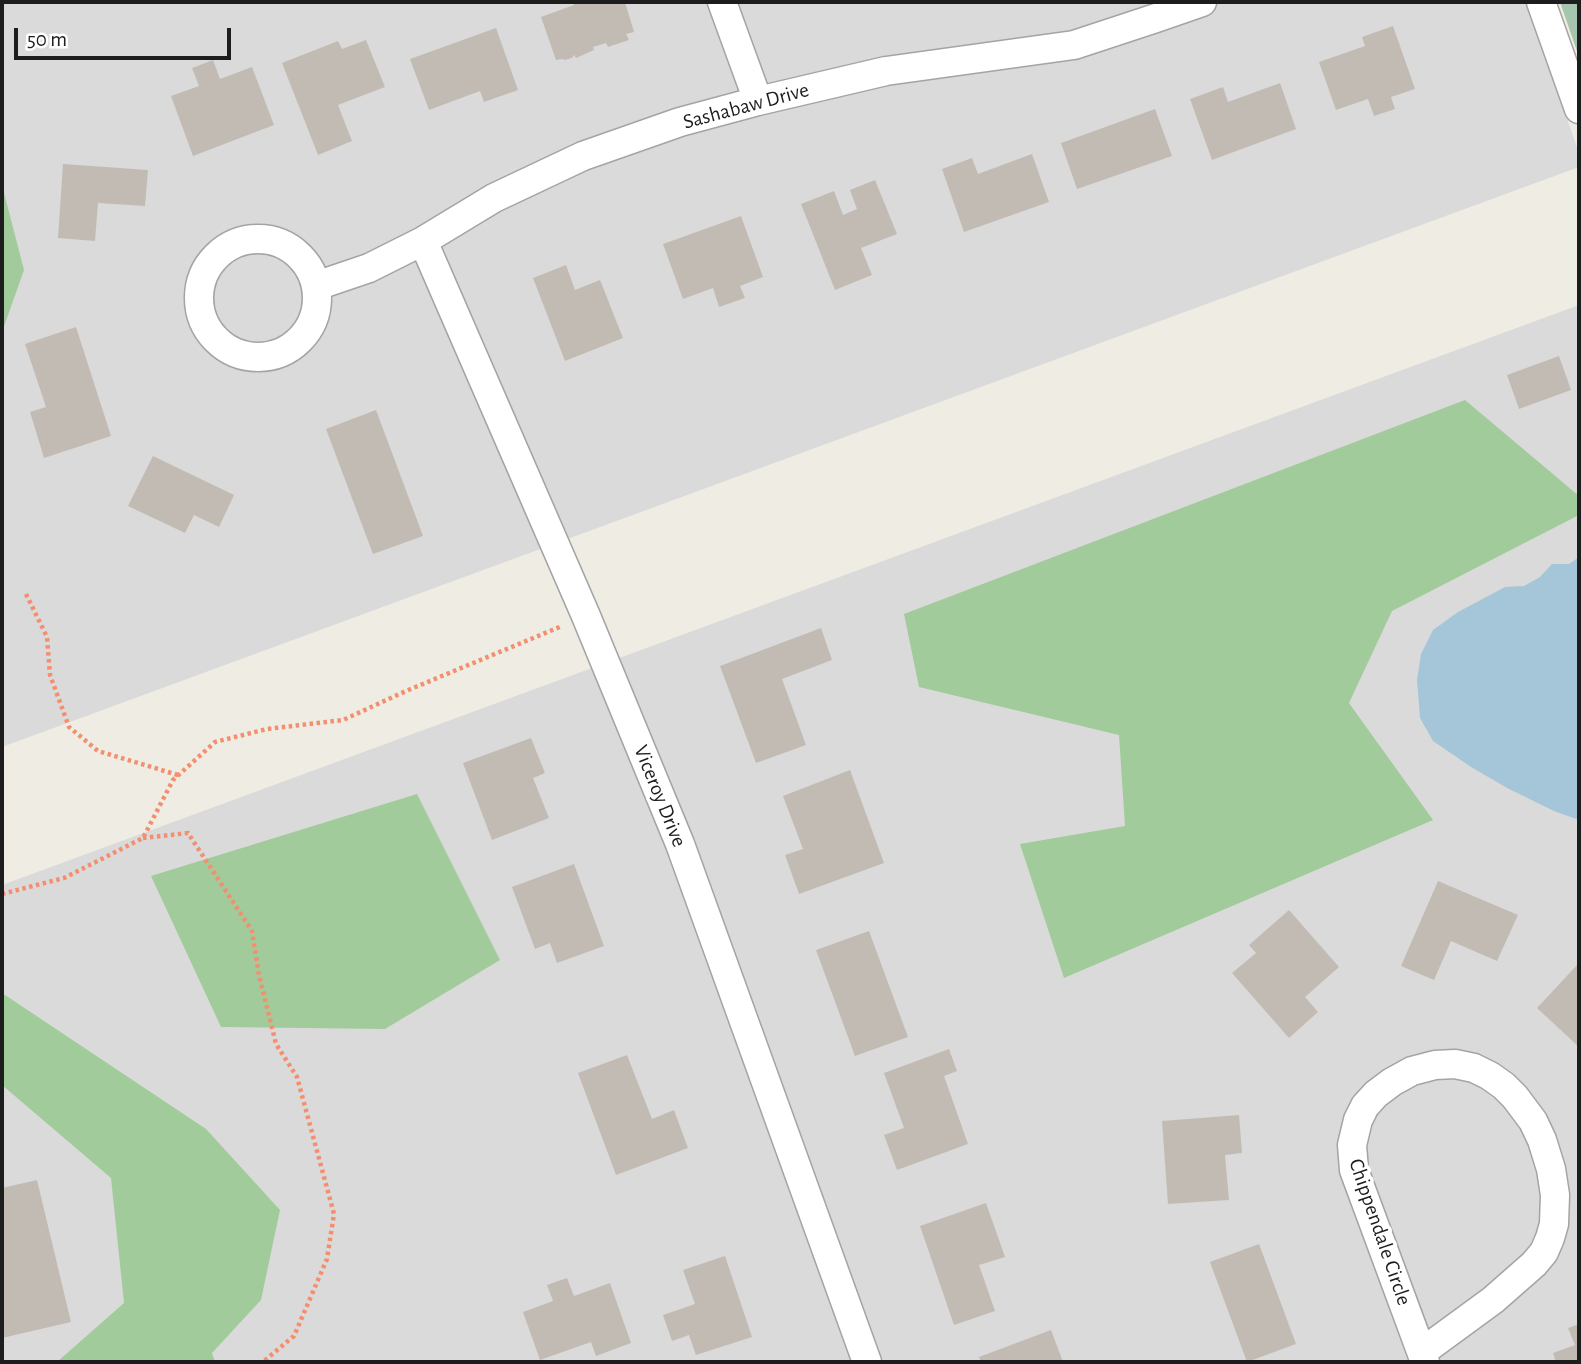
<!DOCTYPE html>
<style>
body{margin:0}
#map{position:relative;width:1581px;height:1364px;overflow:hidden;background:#eeece3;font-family:"Alegreya Sans",sans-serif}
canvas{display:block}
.frame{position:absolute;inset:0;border:4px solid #1d1d1d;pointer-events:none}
.scale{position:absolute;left:14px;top:28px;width:217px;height:32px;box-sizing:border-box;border:4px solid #1d1d1d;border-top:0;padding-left:9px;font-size:21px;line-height:24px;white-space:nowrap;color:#1d1d1d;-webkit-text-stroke:5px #fff;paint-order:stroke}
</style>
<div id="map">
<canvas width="1581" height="1364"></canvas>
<div class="frame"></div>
<div class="scale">50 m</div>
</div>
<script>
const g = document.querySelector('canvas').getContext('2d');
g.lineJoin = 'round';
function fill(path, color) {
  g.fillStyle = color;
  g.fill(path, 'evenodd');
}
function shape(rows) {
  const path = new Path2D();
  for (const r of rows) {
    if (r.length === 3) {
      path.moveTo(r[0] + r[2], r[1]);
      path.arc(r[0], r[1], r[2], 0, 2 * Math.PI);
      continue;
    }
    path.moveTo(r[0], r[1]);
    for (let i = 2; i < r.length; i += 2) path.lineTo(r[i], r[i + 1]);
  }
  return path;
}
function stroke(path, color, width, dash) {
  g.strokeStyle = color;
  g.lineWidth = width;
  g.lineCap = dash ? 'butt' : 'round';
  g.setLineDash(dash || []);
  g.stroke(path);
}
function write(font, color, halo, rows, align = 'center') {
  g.font = font + ' "Alegreya Sans",sans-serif';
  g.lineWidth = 7;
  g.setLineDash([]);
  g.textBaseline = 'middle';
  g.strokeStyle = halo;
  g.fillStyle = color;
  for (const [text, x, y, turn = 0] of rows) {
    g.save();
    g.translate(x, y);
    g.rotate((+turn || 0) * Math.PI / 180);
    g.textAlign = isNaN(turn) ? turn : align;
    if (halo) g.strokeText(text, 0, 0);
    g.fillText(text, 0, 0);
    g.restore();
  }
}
const residential = shape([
 [2,2,1526,2,1579,153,1579,167,2,747],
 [1579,305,1579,1362,2,1362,2,885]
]);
const forest = shape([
 [2,185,24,270,2,332],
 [1465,400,1579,496,1579,515,1392,611,1349,703,1433,820,1064,978,1020,844,1125,826,1119,735,919,687,904,614],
 [417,794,500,960,385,1029,221,1027,151,876],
 [2,993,206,1129,280,1210,261,1300,212,1353,215,1362,57,1362,124,1303,111,1178,2,1085]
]);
const cemetery = shape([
 [1560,2,1579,2,1579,57]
]);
const water = shape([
 [1579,557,1579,820,1554,811,1509,789,1471,767,1433,741,1420,718,1417,680,1421,654,1433,630,1458,612,1505,587,1524,586,1540,577,1552,564,1569,564]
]);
const building = shape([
 [573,2,625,2,634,32,626,34,629,40,608,47,606,43,593,47,594,50,576,58,574,55,572,58,565,60,562,59,556,60,541,17,574,5],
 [1393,26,1415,89,1391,97,1395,109,1374,116,1368,99,1336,110,1319,62,1365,46,1362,37],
 [496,28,518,90,484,102,480,91,429,110,410,59],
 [366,40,385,87,338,105,352,141,318,155,282,63,338,41,342,49],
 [213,60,220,79,252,67,274,125,193,156,171,96,199,86,192,68],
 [1280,83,1296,129,1212,160,1190,99,1223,87,1228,102],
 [1155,109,1172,156,1077,189,1061,143],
 [1032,154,1049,202,964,232,942,169,972,158,978,174],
 [63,164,148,170,145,206,98,203,95,241,58,238],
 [875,180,897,234,861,248,872,275,835,290,801,204,834,191,843,215,857,209,850,190],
 [741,216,763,277,740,286,745,298,719,307,713,288,683,299,663,244],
 [566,265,575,290,600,280,623,338,565,361,533,278],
 [76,327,111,436,44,458,30,412,46,407,25,344],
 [1559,356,1571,390,1519,409,1507,375],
 [376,410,423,536,373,554,326,429],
 [153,456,234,495,219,527,194,515,185,533,128,506],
 [821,628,832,660,782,679,806,745,756,763,720,666],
 [531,738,545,773,533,778,549,818,492,840,463,763],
 [850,770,884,863,799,894,785,855,803,849,783,796],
 [574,864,604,946,557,963,550,943,535,949,512,887],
 [1438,881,1518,915,1497,961,1451,941,1434,980,1401,966],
 [1289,910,1339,967,1305,997,1318,1012,1289,1038,1232,973,1256,953,1249,945],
 [869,931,908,1037,855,1056,816,950],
 [1579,963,1579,1047,1537,1008],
 [949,1049,957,1071,944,1076,968,1144,897,1170,884,1135,904,1128,884,1073],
 [627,1055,652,1119,674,1110,688,1148,616,1175,578,1073],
 [1239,1115,1242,1153,1225,1155,1229,1200,1168,1204,1162,1121],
 [37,1180,71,1322,2,1338,2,1188],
 [986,1203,1005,1257,979,1265,995,1311,954,1325,920,1226],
 [1259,1244,1296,1344,1247,1362,1210,1262],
 [725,1256,752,1337,696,1355,689,1335,672,1341,663,1315,695,1304,683,1270],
 [567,1278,574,1296,610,1283,631,1343,596,1356,591,1342,540,1360,523,1312,553,1301,547,1285],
 [1579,1324,1579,1362,1556,1362,1553,1353,1575,1345,1568,1328],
 [1051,1330,1063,1362,981,1362,979,1357]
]);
const path = shape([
 [26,594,47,637,50,675,69,727,98,751,178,775],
 [143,838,188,833,252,931,259,975,276,1044,297,1077,334,1214,327,1259,294,1336,263,1362],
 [2,894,64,878,143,838,173,780,215,742,267,729,343,720,406,691,562,626]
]);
const minor = shape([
 [722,2,758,101],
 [1541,2,1579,109],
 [258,298,59],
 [423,241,586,616,680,844,867,1362],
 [316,286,369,268,423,241,494,198,583,156,680,122,758,101,886,71,1074,45,1156,18,1202,2],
 [1422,1352,1493,1300,1534,1264,1544,1252,1550,1238,1554,1224,1555,1195,1551,1169,1542,1140,1533,1121,1515,1097,1504,1086,1490,1076,1474,1068,1455,1064,1435,1065,1412,1071,1392,1082,1376,1094,1365,1106,1358,1120,1352,1145,1354,1170,1425,1362]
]);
const streetNames = [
 ["Sashabaw Drive",746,106,-15],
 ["Viceroy Drive",660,796,68],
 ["Chippendale Circle",1380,1232,71]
];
fill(residential, '#dbdada');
fill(forest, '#a1cb9a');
fill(cemetery, '#a5c5af');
fill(water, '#a5c6d9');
fill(building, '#c2bbb3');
stroke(minor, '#a4a4a4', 31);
stroke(path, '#f38f6f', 4.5, [3.5, 3.5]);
stroke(minor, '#fff', 28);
write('21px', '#1d1d1d', '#fff', streetNames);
</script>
